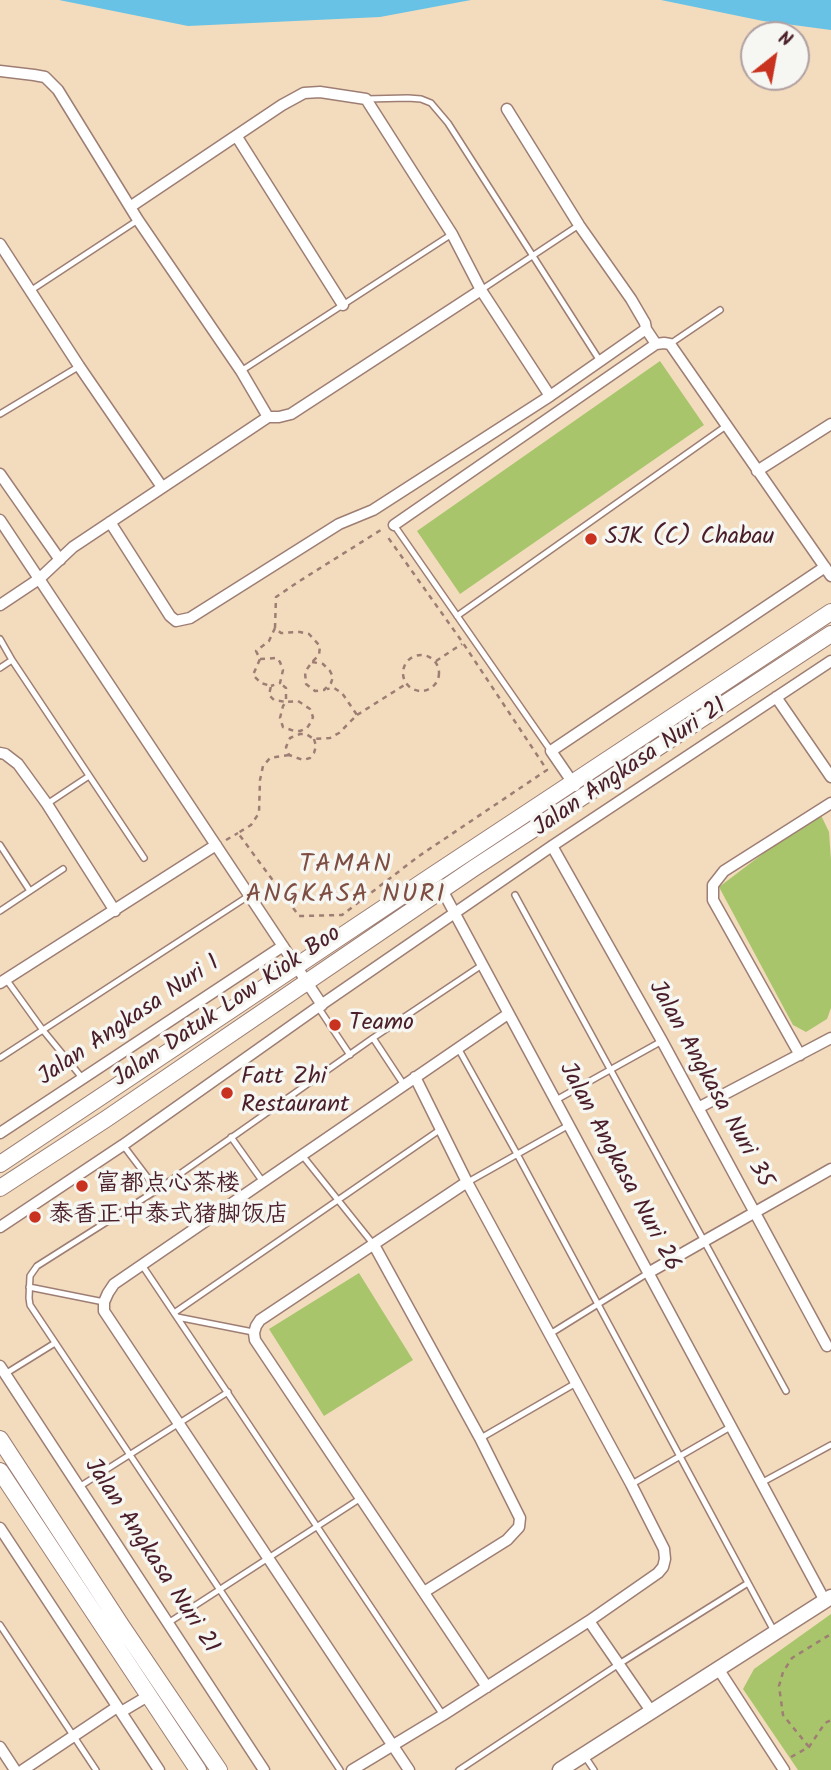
<!DOCTYPE html>
<meta charset="utf-8">
<style>
body{margin:0}
#map{position:relative;width:831px;height:1770px;overflow:hidden;background:#f2dcbd;font-family:Kalam,sans-serif}
canvas{display:block}
.north{position:absolute;left:740px;top:21px;width:70px;height:70px;box-sizing:border-box;background:#f6f6f2;border:2px solid #b1a0a2;border-radius:50%;rotate:31deg;font-size:19px;font-weight:700;line-height:28px;text-align:center;color:#4a1f2b}
.north::after{content:'';display:block;margin:auto;width:24px;height:32px;background:#c8321e;clip-path:polygon(50% 0,100% 100%,50% 72%,0 100%)}
</style>
<div id="map">
<canvas width="831" height="1770"></canvas>
<div class="north">N</div>
</div>
<script>
const g = document.querySelector('canvas').getContext('2d');
g.lineJoin = 'round';
function fill(path, color) {
  g.fillStyle = color;
  g.fill(path, 'evenodd');
}
function shape(rows) {
  const path = new Path2D();
  for (const r of rows) {
    if (r.length === 3) {
      path.moveTo(r[0] + r[2], r[1]);
      path.arc(r[0], r[1], r[2], 0, 2 * Math.PI);
      continue;
    }
    path.moveTo(r[0], r[1]);
    for (let i = 2; i < r.length; i += 2) path.lineTo(r[i], r[i + 1]);
  }
  return path;
}
function stroke(path, color, width, dash) {
  g.strokeStyle = color;
  g.lineWidth = width;
  g.lineCap = dash ? 'butt' : 'round';
  g.setLineDash(dash || []);
  g.stroke(path);
}
function write(font, color, halo, rows, align = 'center') {
  g.font = font + ' Kalam,"LXGW WenKai TC",sans-serif';
  g.lineWidth = 7;
  g.setLineDash([]);
  g.textBaseline = 'middle';
  g.strokeStyle = halo;
  g.fillStyle = color;
  for (const [text, x, y, turn = 0] of rows) {
    g.save();
    g.translate(x, y);
    g.rotate((+turn || 0) * Math.PI / 180);
    g.textAlign = isNaN(turn) ? turn : align;
    if (halo) g.strokeText(text, 0, 0);
    g.fillText(text, 0, 0);
    g.restore();
  }
}
const green = shape([
 [660,361,704,425,460,594,417,531],
 [819,811,829,832,831,860,831,1008,827,1019,806,1032,793,1025,719,887],
 [359,1273,413,1360,324,1416,269,1329],
 [831,1614,831,1770,798,1770,743,1689,754,1669]
]);
const water = shape([
 [59,0,471,0,380,17,188,26],
 [661,0,831,0,831,30,763,21]
]);
const path = shape([
 [275,628,269,641,256,651,260,659,253,675,261,683,271,686,269,695,274,700,286,702,283,706,280,718,283,727,294,731,300,731,307,728,311,722,313,717,310,709,298,701,286,702,286,688,280,683],
 [421,673,18],
 [260,659,277,658,280,662,283,670,280,683,271,686],
 [436,661,462,644],
 [312,662,323,664,330,671,333,677,331,683,324,690,315,691,306,684,305,672,312,662,319,655,320,646,309,634,300,632,281,633,275,628,276,597,298,582,384,528],
 [357,715,406,684],
 [314,739,316,746,314,753,310,758,303,760,289,755,286,747,290,738,300,734,306,734,314,739,330,738,339,733,357,715,342,693,334,688,327,689],
 [289,755,270,758,263,766,260,780,259,813,251,825,238,833,299,916,342,915,419,856,547,770,463,643,387,536],
 [226,840,238,833],
 [809,1747,783,1715,779,1686,783,1672,792,1658,831,1634],
 [791,1757,809,1747,825,1723,831,1720]
]);
const service = shape([
 [366,99,408,98,421,99,431,103,448,123,600,361],
 [481,290,579,225],
 [30,291,138,220],
 [670,344,720,310],
 [241,371,452,234],
 [0,414,78,367],
 [394,525,551,751],
 [457,616,726,426],
 [0,639,12,660,144,858],
 [0,668,12,660],
 [47,804,89,776],
 [0,845,30,891],
 [515,895,786,1391],
 [0,911,63,869],
 [6,979,42,1029,83,1079],
 [318,1007,350,1055],
 [373,1038,404,1085],
 [458,1048,517,1154,774,1631],
 [0,1058,250,895],
 [556,1100,662,1041],
 [231,1137,263,1182],
 [123,1145,157,1190],
 [302,1155,374,1245],
 [468,1182,569,1125],
 [142,1265,443,1715],
 [29,1287,104,1302],
 [174,1313,441,1129],
 [177,1317,253,1332],
 [550,1334,648,1273],
 [5,1374,55,1343],
 [481,1438,576,1383],
 [761,1483,831,1445],
 [632,1484,732,1426],
 [79,1487,228,1392],
 [168,1623,361,1498],
 [0,1625,96,1770],
 [584,1755,594,1770],
 [340,1770,30,1305,29,1298,30,1276,37,1266,157,1190,373,1038,482,965],
 [459,1770,619,1664,748,1583]
]);
const minor = shape([
 [0,71,34,75,45,77,58,90,138,220,241,371,268,417],
 [507,109,579,225,631,299,645,323,646,329,656,344],
 [237,137,343,305],
 [130,207,282,105,304,93,320,92,366,99,452,234,481,290,550,396],
 [0,244,79,366,162,487],
 [757,471,831,424],
 [0,474,60,560],
 [0,520,322,1005],
 [110,522,170,616,176,621,190,618,339,524,373,510,550,396,646,329],
 [394,525,656,344,664,343,670,344,831,576],
 [0,605,39,579,73,547,268,417,279,417,291,414,481,290],
 [776,697,831,777],
 [0,753,5,754,18,764,47,804,115,911],
 [575,786,551,751,825,567],
 [552,846,662,1041,827,1346],
 [440,886,825,1601],
 [0,983,216,845],
 [800,1055,713,900,713,885,724,871,831,803],
 [698,1108,831,1038],
 [0,1133,283,946],
 [467,1182,260,1320,256,1326,254,1333,255,1340,487,1687],
 [0,1227,123,1145,318,1007,552,846,831,661],
 [374,1245,480,1438,520,1518,519,1527,507,1540,424,1592],
 [648,1273,831,1169],
 [0,1366,264,1770],
 [0,1528,159,1770],
 [589,1621,651,1711],
 [719,1670,784,1770],
 [121,1712,148,1696],
 [0,1747,15,1770],
 [23,1770,117,1707],
 [352,1770,443,1715,589,1621,658,1573,663,1567,665,1559,664,1549,631,1484,467,1182,415,1077],
 [409,1770,104,1311,104,1302,108,1293,114,1284,508,1014]
]);
const tertiary = shape([
 [560,1770,831,1597]
]);
const secondary = shape([
 [0,1164,433,875,831,612],
 [0,1188,106,1119,474,868,831,634],
 [0,1439,121,1625,219,1770],
 [0,1471,198,1770]
]);
const markers = [
 [591,539,7,"#c8321e"],
 [335,1025,7,"#c8321e"],
 [227,1093,7,"#c8321e"],
 [82,1186,7,"#c8321e"],
 [35,1217,7,"#c8321e"]
];
const poiNames = [
 ["SJK (C) Chabau",605,539],
 ["Teamo",349,1025],
 ["Fatt Zhi",241,1079],
 ["Restaurant",241,1107],
 ["富都点心茶楼",96,1186],
 ["泰香正中泰式猪脚饭店",49,1217]
];
const streetNames = [
 ["Jalan Angkasa Nuri 21",631,769,-34],
 ["Jalan Datuk Low Kiok Boo",228,1008,-34],
 ["Jalan Angkasa Nuri 1",130,1022,-34],
 ["Jalan Angkasa Nuri 35",709,1085,61],
 ["Jalan Angkasa Nuri 26",618,1168,62],
 ["Jalan Angkasa Nuri 21",150,1557,57]
];
const neighbourhoodNames = [
 ["TAMAN",346,867],
 ["ANGKASA NURI",346,897]
];
fill(green, '#a9c56c');
fill(water, '#67c2e5');
stroke(service, '#9e7e74', 8);
stroke(minor, '#9e7e74', 13);
stroke(tertiary, '#9e7e74', 17);
stroke(secondary, '#9e7e74', 18);
stroke(path, '#9e7e74', 2.5, [5, 5]);
stroke(service, '#fff', 5);
stroke(minor, '#fff', 10);
stroke(tertiary, '#fff', 14);
stroke(secondary, '#fff', 16);
for (const [x, y, r, color] of markers) {
  const dot = new Path2D();
  dot.arc(x, y, r, 0, 2 * Math.PI);
  g.fillStyle = color;
  g.fill(dot);
  stroke(dot, '#f6f6f2', 2.5);
}
write('24px', '#4a1f2b', '#f6f6f2', poiNames, 'left');
write('24px', '#4a1f2b', '#f6f6f2', streetNames);
g.letterSpacing = '2px';
write('26px', '#7f4e42', '#f6f6f2', neighbourhoodNames);
g.letterSpacing = '0px';
</script>
